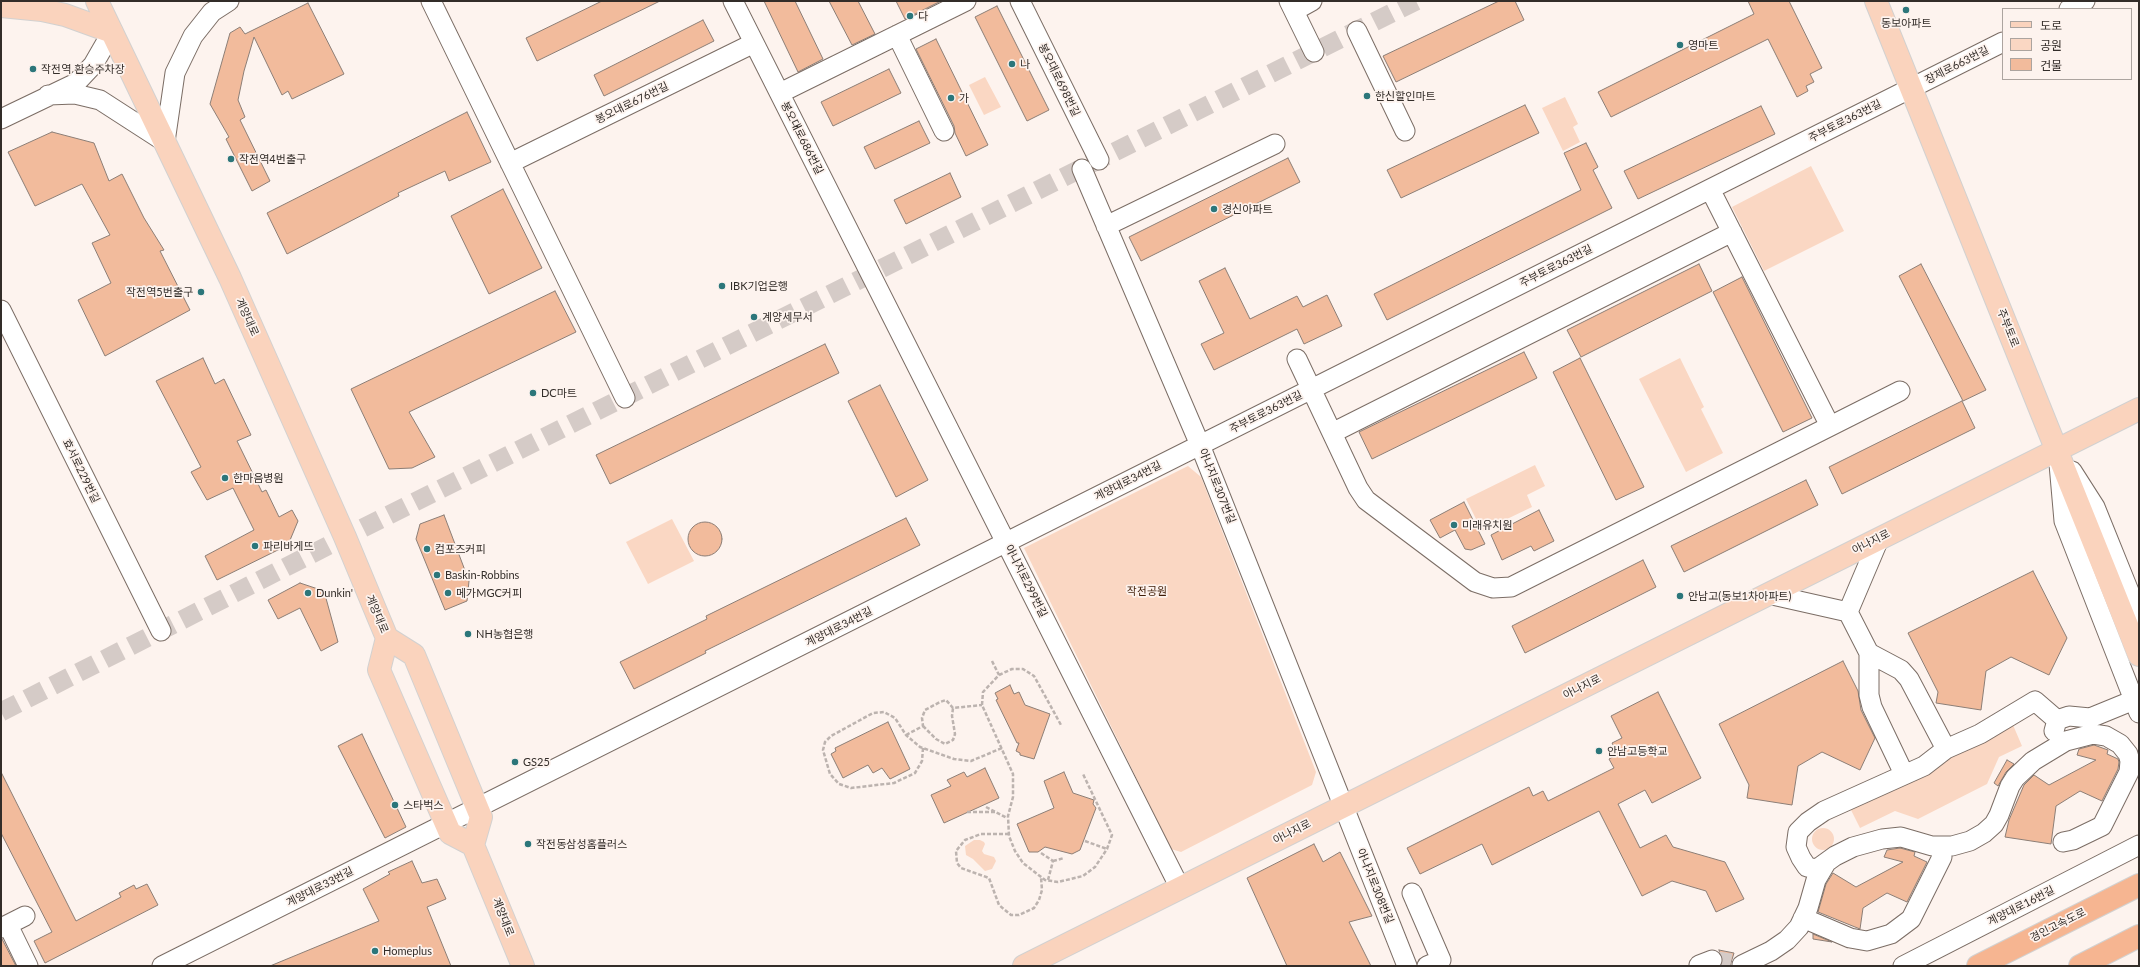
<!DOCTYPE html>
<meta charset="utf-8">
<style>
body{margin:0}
#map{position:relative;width:2140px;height:967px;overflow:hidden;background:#fdf3ee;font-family:Lato,"Noto Sans KR",sans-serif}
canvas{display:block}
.frame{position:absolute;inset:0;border:2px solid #332d29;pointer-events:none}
.legend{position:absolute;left:2002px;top:8px;width:130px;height:72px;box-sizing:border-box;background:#fdf3ee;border:1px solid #aca49f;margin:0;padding:5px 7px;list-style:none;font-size:12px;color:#332d29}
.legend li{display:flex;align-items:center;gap:8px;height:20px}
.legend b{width:20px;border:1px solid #aca49f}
</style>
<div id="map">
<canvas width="2140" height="967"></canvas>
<div class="frame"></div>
<ul class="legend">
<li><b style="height:5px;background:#fad3bd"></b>도로</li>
<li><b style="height:11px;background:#fad7c3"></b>공원</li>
<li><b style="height:11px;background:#f2bb9c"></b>건물</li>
</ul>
</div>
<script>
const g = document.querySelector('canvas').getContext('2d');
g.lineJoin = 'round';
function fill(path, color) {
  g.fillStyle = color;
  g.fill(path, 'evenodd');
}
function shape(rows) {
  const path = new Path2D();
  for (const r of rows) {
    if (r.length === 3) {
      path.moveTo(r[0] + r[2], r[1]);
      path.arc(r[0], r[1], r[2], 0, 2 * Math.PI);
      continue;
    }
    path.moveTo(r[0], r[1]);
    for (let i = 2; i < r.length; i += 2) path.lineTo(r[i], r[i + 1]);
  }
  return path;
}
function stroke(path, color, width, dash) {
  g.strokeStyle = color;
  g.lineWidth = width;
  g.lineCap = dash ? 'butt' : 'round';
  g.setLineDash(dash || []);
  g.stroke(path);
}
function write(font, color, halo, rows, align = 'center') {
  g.font = font + ' Lato,"Noto Sans KR",sans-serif';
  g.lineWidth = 3.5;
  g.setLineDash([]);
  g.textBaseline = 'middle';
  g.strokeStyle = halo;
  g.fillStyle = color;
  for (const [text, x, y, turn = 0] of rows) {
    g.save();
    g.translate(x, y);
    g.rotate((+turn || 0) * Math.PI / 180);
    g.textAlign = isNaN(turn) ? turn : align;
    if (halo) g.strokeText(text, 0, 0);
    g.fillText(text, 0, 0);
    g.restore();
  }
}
const green = shape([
 [985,77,1001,107,984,115,969,85],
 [1565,97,1578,124,1573,127,1580,142,1563,151,1542,108],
 [1811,166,1844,231,1764,271,1732,207],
 [1680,358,1704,407,1701,409,1723,453,1686,472,1639,379],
 [1535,465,1545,486,1527,495,1532,507,1482,531,1466,499],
 [1188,466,1201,477,1316,772,1312,785,1181,852,1171,849,1024,548],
 [672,519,694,561,648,584,626,542],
 [2013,725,2022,746,1999,757,1987,784,1918,819,1895,811,1860,828,1850,808],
 [1823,839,11],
 [974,840,980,840,984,842,985,844,982,851,984,854,994,857,996,861,992,869,985,871,973,859,966,855,965,846]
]);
const building = shape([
 [602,1,660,1,537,61,526,38,602,1],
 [764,1,795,1,823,59,798,72,764,1],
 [829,1,858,1,875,34,852,45,829,1],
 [896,1,941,1,905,19,896,1],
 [1499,1,1515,1,1524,20,1396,82,1383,56,1499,1],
 [1748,1,1789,1,1822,68,1810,74,1814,82,1806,86,1808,91,1797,97,1768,39,1611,117,1598,92,1754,14,1748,1],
 [308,3,344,74,292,99,288,91,282,95,254,37,244,71,238,100,245,117,240,120,270,181,252,191,226,139,229,137,210,104,230,33,240,27,245,34,308,3],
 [997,6,1049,110,1027,121,975,17,997,6],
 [703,20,714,41,604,96,594,75,703,20],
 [936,39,988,145,966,156,955,133,954,126,916,49,936,39],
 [889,69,901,93,833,126,821,102,889,69],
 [1525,105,1539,133,1401,198,1387,170,1525,105],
 [1761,106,1775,134,1638,199,1624,171,1761,106],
 [467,112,491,162,449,181,445,171,398,193,399,196,287,254,267,213,467,112],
 [919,121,930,143,875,169,864,147,919,121],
 [52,132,94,143,109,181,122,174,144,218,164,250,160,251,190,310,105,356,78,300,111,283,92,243,110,235,82,184,35,206,8,152,52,132],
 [1586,143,1598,167,1593,170,1612,208,1387,320,1374,294,1581,190,1564,153,1586,143],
 [1288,158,1300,182,1141,261,1129,237,1288,158],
 [950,173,961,197,906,224,894,200,950,173],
 [503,189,542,268,489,294,451,216,503,189],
 [1699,264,1712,291,1581,357,1567,330,1699,264],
 [1921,264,1986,390,1963,401,1899,276,1921,264],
 [1225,268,1250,319,1297,296,1303,307,1327,295,1342,326,1304,344,1297,329,1214,370,1201,344,1224,333,1199,281,1225,268],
 [1742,277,1812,418,1783,432,1713,292,1742,277],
 [555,291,576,332,409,412,435,457,412,468,389,469,351,389,555,291],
 [825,344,839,373,610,484,596,455,825,344],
 [1524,352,1537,378,1372,459,1359,432,1524,352],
 [203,358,215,384,224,379,251,435,237,441,262,492,266,490,279,517,292,510,298,521,288,545,217,580,205,556,254,530,233,488,207,500,191,472,201,467,156,381,203,358],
 [1580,358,1644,487,1616,500,1553,372,1580,358],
 [880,385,928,480,896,497,848,401,880,385],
 [1962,401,1975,428,1842,494,1829,467,1962,401],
 [1806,480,1818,505,1684,572,1671,546,1806,480],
 [1464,502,1485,544,1471,550,1465,549,1455,530,1440,538,1430,520,1464,502],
 [1539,510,1554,541,1534,551,1531,546,1502,560,1491,535,1539,510],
 [444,515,469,581,467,601,445,610,416,539,420,524,444,515],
 [906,518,920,545,705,651,706,653,634,689,620,662,707,619,706,616,906,518],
 [705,539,17],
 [1643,560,1656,587,1525,653,1512,626,1643,560],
 [2033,571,2067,638,2049,675,2011,657,1986,671,1981,710,1936,703,1938,692,1908,633,2033,571],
 [300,583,324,591,338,642,321,651,300,608,278,619,268,600,300,583],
 [1843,661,1858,691,1861,710,1875,738,1860,770,1822,752,1798,766,1792,805,1747,798,1749,785,1719,724,1843,661],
 [1010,685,1014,694,1019,692,1025,705,1050,714,1034,759,1020,755,1020,753,1016,751,1019,743,1017,743,996,700,998,699,995,693,1010,685],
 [1658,692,1701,778,1652,803,1645,790,1618,804,1640,848,1666,835,1673,847,1725,862,1744,899,1716,912,1706,891,1672,881,1642,896,1599,811,1492,865,1482,844,1420,874,1407,848,1529,787,1533,796,1543,791,1548,801,1614,768,1609,759,1618,754,1612,743,1622,738,1611,716,1658,692],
 [888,722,910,769,890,779,882,768,873,773,868,765,843,778,831,754,836,751,835,748,888,722],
 [362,734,406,827,385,838,338,746,362,734],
 [2094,745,2108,750,2107,754,2118,759,2119,762,2118,769,2102,801,2080,791,2056,806,2051,844,2005,837,2009,820,2024,785,2034,775,2049,785,2096,760,2077,755,2079,749,2094,745],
 [2007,760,2014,764,2006,772,1998,786,1994,783,2007,760],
 [985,768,999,798,944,823,931,795,951,786,947,780,964,772,967,777,985,768],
 [1,772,76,921,121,897,119,893,134,885,136,889,147,884,158,905,45,963,34,941,52,932,1,833,1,772],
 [1064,772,1073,793,1094,800,1093,804,1096,808,1080,850,1072,854,1045,847,1038,852,1029,852,1017,824,1054,808,1044,781,1064,772],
 [1314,844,1323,862,1340,852,1372,916,1349,922,1371,966,1287,966,1247,878,1314,844],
 [1900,848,1915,852,1914,856,1927,862,1907,902,1887,893,1863,908,1860,929,1818,912,1826,884,1833,873,1856,887,1903,862,1884,857,1887,850,1900,848],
 [412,861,422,883,437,879,446,899,427,907,451,966,270,966,379,921,363,889,390,874,388,872,412,861],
 [1813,934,1832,942,1813,939,1813,934],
 [1,939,2,939,16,966,1,966,1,939],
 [1719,950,1734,953,1730,966,1721,966,1723,961,1719,950]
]);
const minorTunnel = shape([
 [1,712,345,537,1416,1],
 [1712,960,1742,965]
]);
const path = shape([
 [992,661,999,675,983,692,982,705,1013,774,1013,797,1008,816,1009,836,1015,851,1023,863,1045,880,1058,882,1083,876,1095,867,1107,849,1112,835,1083,774],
 [999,675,1012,669,1023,669,1034,676,1061,725],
 [923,726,936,739,945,744,953,740,955,734,952,716,953,708],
 [906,735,923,726,922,718,925,710,940,702,946,700,953,708,982,705],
 [923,748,922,761,915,773,894,783,851,788,839,784,830,774,823,750,825,742,831,736,873,713,884,712,895,718,906,735,920,747,954,759,971,761,1002,748],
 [986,807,1007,818],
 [967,812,996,812],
 [1009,834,981,834,965,840,956,851,957,863,961,868,989,878,999,905,1011,915,1019,915,1034,908,1039,900,1042,890,1041,877],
 [1085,841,1107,849],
 [1041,853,1053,861,1048,880],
 [1053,861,1064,858]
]);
const minor = shape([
 [431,1,625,398],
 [733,1,1180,888],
 [1020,1,1099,160],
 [1289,1,1314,52],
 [2069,9,2085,1],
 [1294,11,1312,1],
 [1357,31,1405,131],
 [897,35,944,131],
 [780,93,966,1],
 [48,95,75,94,100,100,165,142,175,73,193,36,212,12,229,1],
 [1,119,76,83,93,65,112,32],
 [510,163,754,43],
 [1082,169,1200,445,1407,966],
 [1710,189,1830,426],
 [1106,226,1275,144],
 [1,310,161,631],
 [1297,359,1358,488,1366,500,1475,582,1493,588,1511,587,1900,391],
 [1332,433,1732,232],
 [2059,464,2064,521,2139,713],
 [2072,471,2095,507,2139,616],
 [1768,594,1848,612,1879,539],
 [1848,612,1869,653,1869,695,1872,707,1904,774],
 [1869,653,1901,670,1909,679,1946,749],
 [2057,720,2035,701,1980,734,1946,749,1924,766,1824,811,1808,822,1798,832,1796,847,1801,858,1807,867,1817,869,1835,856,1853,847,1882,839,1901,837,1932,846,1952,846,1970,841,1984,833,1994,824,1999,815,2010,786,2015,778,2033,761,2066,741,2093,734,2106,736,2120,744,2128,754,2130,761,2129,772,2102,826,2073,840,2063,842],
 [2054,731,2057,720,2069,716,2090,718,2134,700],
 [1412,893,1441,960,1427,966],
 [1803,918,1850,938,1867,941,1891,934,1911,919,1942,857,1941,846],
 [8,925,28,966],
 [1,928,25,916],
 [1699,965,1712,960],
 [1742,965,1771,951,1787,940,1799,927,1808,908,1816,880,1826,863],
 [162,966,2003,42],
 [1903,966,2139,845]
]);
const major = shape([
 [97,1,230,278,345,537,387,638,414,655,481,817,473,845],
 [1876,1,2139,655],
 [1,6,42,10,65,15,112,32],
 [387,638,379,670,450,833,473,845,523,966],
 [1024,966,2139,409]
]);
const highway = shape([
 [1978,966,2139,885],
 [2080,966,2139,936]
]);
const markers = [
 [1906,10,4,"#2c767a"],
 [910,16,4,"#2c767a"],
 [1680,45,4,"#2c767a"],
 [1012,64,4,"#2c767a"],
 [33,69,4,"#2c767a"],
 [1367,96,4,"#2c767a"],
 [951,98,4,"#2c767a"],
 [231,159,4,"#2c767a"],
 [1214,209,4,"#2c767a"],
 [722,286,4,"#2c767a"],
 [201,292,4,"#2c767a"],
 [754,317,4,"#2c767a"],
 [533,393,4,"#2c767a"],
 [225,478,4,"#2c767a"],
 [1454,525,4,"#2c767a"],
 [255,546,4,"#2c767a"],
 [427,549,4,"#2c767a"],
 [437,575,4,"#2c767a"],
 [308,593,4,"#2c767a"],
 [448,593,4,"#2c767a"],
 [1680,596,4,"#2c767a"],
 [468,634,4,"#2c767a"],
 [1599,751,4,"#2c767a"],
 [515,762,4,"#2c767a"],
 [395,805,4,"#2c767a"],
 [528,844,4,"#2c767a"],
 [375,951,4,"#2c767a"]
];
const poiNames = [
 ["다",918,16],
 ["동보아파트",1906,23,"center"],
 ["영마트",1688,45],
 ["나",1020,64],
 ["작전역 환승주차장",41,69],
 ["한신할인마트",1375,96],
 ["가",959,98],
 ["작전역4번출구",239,159],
 ["경신아파트",1222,209],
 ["IBK기업은행",730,286],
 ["작전역5번출구",193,292,"right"],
 ["계양세무서",762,317],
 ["DC마트",541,393],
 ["한마음병원",233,478],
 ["미래유치원",1462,525],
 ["파리바게뜨",263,546],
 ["컴포즈커피",435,549],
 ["Baskin-Robbins",445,575],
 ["Dunkin'",316,593],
 ["메가MGC커피",456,593],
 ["안남고(동보1차아파트)",1688,596],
 ["NH농협은행",476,634],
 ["안남고등학교",1607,751],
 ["GS25",523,762],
 ["스타벅스",403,805],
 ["작전동삼성홈플러스",536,844],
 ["Homeplus",383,951]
];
const streetNames = [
 ["장제로663번길",1957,65,-27],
 ["봉오대로698번길",1059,80,64],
 ["봉오대로676번길",632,103,-26],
 ["주부토로363번길",1845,121,-27],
 ["봉오대로686번길",802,138,63],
 ["주부토로363번길",1556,266,-27],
 ["계양대로",247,317,66],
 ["주부토로",2008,328,68],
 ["주부토로363번길",1266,412,-27],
 ["효서로229번길",81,471,64],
 ["계양대로34번길",1128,481,-27],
 ["아나지로307번길",1217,486,68],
 ["아나지로",1871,542,-27],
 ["아나지로299번길",1026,581,63],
 ["계양대로",377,614,67],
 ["계양대로34번길",839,627,-27],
 ["아나지로",1582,687,-27],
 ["아나지로",1292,832,-27],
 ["아나지로308번길",1375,886,68],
 ["계양대로33번길",320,887,-27],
 ["계양대로16번길",2021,906,-27],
 ["계양대로",503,917,68],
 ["경인고속도로",2058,925,-27]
];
const parkNames = [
 ["작전공원",1147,591]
];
fill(green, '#fad7c3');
fill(building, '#f2bb9c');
stroke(building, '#8c7e76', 1);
stroke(minorTunnel, '#d5cbc7', 19, [19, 10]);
stroke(minor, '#7b6d65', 21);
stroke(major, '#d2d1d0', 24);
stroke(highway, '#d2d1d0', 24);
stroke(path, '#bcb3af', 2.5, [4, 2]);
stroke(minor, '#fff', 19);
stroke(major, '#fad3bd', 22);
stroke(highway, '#f6b591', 22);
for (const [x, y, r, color] of markers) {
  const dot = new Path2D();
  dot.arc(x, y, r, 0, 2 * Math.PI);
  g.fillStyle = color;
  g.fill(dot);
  stroke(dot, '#fdf3ee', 1.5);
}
write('11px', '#332d29', '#fdf3ee', poiNames, 'left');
write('11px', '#332d29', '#fdf3ee', streetNames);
write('11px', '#411e08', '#fdf3ee', parkNames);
</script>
